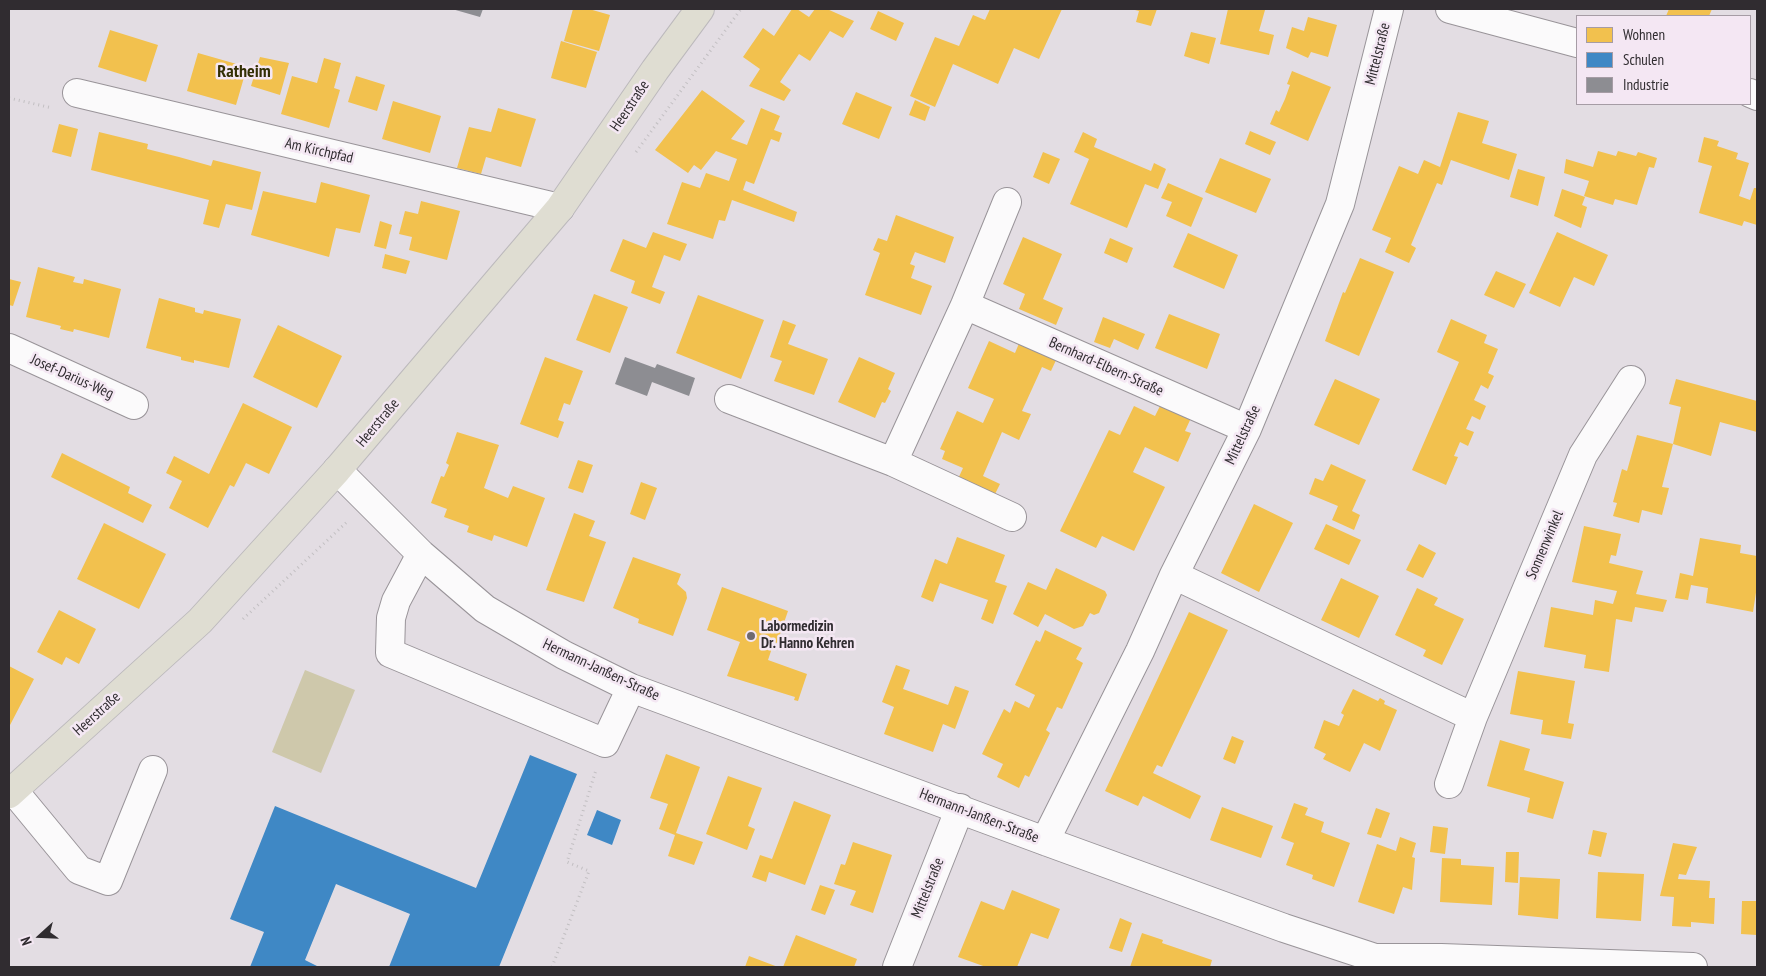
<!DOCTYPE html>
<meta charset="utf-8">
<style>
body{margin:0}
#map{position:relative;width:1766px;height:976px;overflow:hidden;background:#e3dde3;font-family:"PT Sans Narrow",sans-serif}
canvas{display:block}
.frame{position:absolute;inset:0;border:10px solid #302c30;pointer-events:none}
.legend{position:absolute;left:1576px;top:15px;width:175px;height:90px;box-sizing:border-box;background:#f4e7f3;border:1px solid #a69ca5;margin:0;padding:6px 9px;list-style:none;font-size:15px;color:#302c30}
.legend li{display:flex;align-items:center;gap:10px;height:25px}
.legend b{width:25px;border:1px solid #a69ca5}
.north{position:absolute;left:15px;top:911px;width:50px;height:50px;-webkit-text-stroke:4px #f4e7f3;paint-order:stroke;rotate:250deg;font-size:14px;font-weight:700;line-height:20px;text-align:center;color:#302c30}
.north::after{content:'';display:block;margin:auto;width:18px;height:22px;background:#302c30;clip-path:polygon(50% 0,100% 100%,50% 72%,0 100%)}
</style>
<div id="map">
<canvas width="1766" height="976"></canvas>
<div class="frame"></div>
<ul class="legend">
<li><b style="height:14px;background:#f2c14e"></b>Wohnen</li>
<li><b style="height:14px;background:#3f88c5"></b>Schulen</li>
<li><b style="height:14px;background:#8d8d92"></b>Industrie</li>
</ul>
<div class="north">N</div>
</div>
<script>
const g = document.querySelector('canvas').getContext('2d');
g.lineJoin = 'round';
function fill(path, color) {
  g.fillStyle = color;
  g.fill(path, 'evenodd');
}
function shape(rows) {
  const path = new Path2D();
  for (const r of rows) {
    path.moveTo(r[0], r[1]);
    for (let i = 2; i < r.length; i += 2) path.lineTo(r[i], r[i + 1]);
  }
  return path;
}
function stroke(path, color, width, dash) {
  g.strokeStyle = color;
  g.lineWidth = width;
  g.lineCap = dash ? 'butt' : 'round';
  g.setLineDash(dash || []);
  g.stroke(path);
}
function write(font, color, halo, rows, align = 'center') {
  g.font = font + ' "PT Sans Narrow",sans-serif';
  g.lineWidth = 5;
  g.setLineDash([]);
  g.textBaseline = 'middle';
  g.strokeStyle = halo;
  g.fillStyle = color;
  for (const [text, x, y, turn = 0] of rows) {
    g.save();
    g.translate(x, y);
    g.rotate((+turn || 0) * Math.PI / 180);
    g.textAlign = isNaN(turn) ? turn : align;
    if (halo) g.strokeText(text, 0, 0);
    g.fillText(text, 0, 0);
    g.restore();
  }
}
const green = shape([
 [305,670,355,690,321,773,272,752]
]);
const homes = shape([
 [573,9,589,9,610,15,599,51,564,41],
 [792,9,797,9,809,17,815,9,827,9,854,21,843,38,830,31,810,61,799,54,780,82,791,90,784,101,749,86,760,69,743,57,763,28,774,36],
 [990,9,1062,9,1039,59,1014,48,998,84,953,64,935,107,910,96,935,37,959,46,973,15,985,20],
 [1131,9,1157,9,1151,26,1136,22,1139,11],
 [1228,9,1265,10,1259,31,1274,35,1269,55,1220,44],
 [1669,9,1712,9,1709,16,1666,16],
 [878,11,904,23,896,41,870,29],
 [1308,17,1337,25,1328,57,1311,52,1308,58,1286,48,1292,27,1304,31],
 [110,30,158,45,146,82,98,67],
 [1191,32,1216,38,1209,64,1184,56],
 [561,41,597,52,586,88,551,78],
 [198,53,247,67,236,105,187,91],
 [260,57,289,63,280,95,251,86],
 [324,58,341,63,334,88,340,90,329,128,281,114,292,76,317,83],
 [1292,71,1331,87,1308,141,1270,124,1276,110,1279,112,1285,99,1290,85,1287,84],
 [356,76,385,85,377,111,348,102],
 [702,90,745,121,731,139,747,145,761,108,780,116,774,130,782,133,779,142,771,139,754,184,746,181,743,190,797,212,794,222,732,200,725,221,719,220,713,239,667,224,682,182,700,188,706,173,729,181,737,159,716,151,701,170,694,165,688,173,655,150],
 [856,92,892,107,879,139,842,124],
 [915,100,930,107,925,121,909,115],
 [393,101,441,116,430,153,382,139],
 [498,108,536,119,521,167,486,157,481,174,457,168,469,127,491,132],
 [1458,112,1489,121,1482,143,1517,154,1509,180,1451,160,1442,185,1437,183,1411,245,1416,248,1409,263,1385,252,1391,238,1372,230,1399,166,1418,174,1424,160,1440,167],
 [59,124,78,129,71,157,52,152],
 [1250,131,1276,142,1270,155,1245,144],
 [99,132,148,144,147,149,179,157,211,166,213,160,261,172,252,210,226,204,219,228,203,224,209,200,91,170],
 [1083,132,1097,139,1094,147,1151,171,1154,163,1166,169,1158,189,1145,184,1127,228,1070,204,1089,159,1074,152],
 [1704,137,1719,141,1717,146,1738,153,1736,159,1749,163,1739,196,1750,200,1754,188,1757,188,1757,225,1744,221,1742,226,1699,213,1712,166,1698,162],
 [1598,151,1616,156,1618,151,1636,156,1638,152,1657,158,1654,168,1649,167,1637,205,1615,199,1613,205,1584,196,1589,181,1564,173,1566,159,1593,167],
 [1043,152,1060,159,1049,184,1033,177],
 [1220,158,1271,179,1256,213,1205,192],
 [1518,169,1545,177,1538,206,1510,197],
 [321,182,370,195,360,233,336,228,329,257,251,235,263,191,316,203],
 [1168,183,1203,198,1191,227,1166,216,1172,202,1161,198],
 [1562,189,1585,197,1582,205,1587,207,1581,228,1554,216],
 [421,201,460,211,447,260,409,250,412,237,399,234,405,211,418,214],
 [896,215,954,237,945,263,915,252,910,264,915,266,911,278,932,286,921,315,865,295,880,253,873,250,878,238,887,241],
 [380,221,392,225,386,249,374,246],
 [653,232,687,244,680,261,664,255,652,287,665,292,660,304,631,293,635,281,610,271,623,239,646,248],
 [1557,232,1608,255,1594,286,1574,277,1560,307,1529,293],
 [1188,233,1238,255,1224,289,1173,267],
 [1023,237,1062,254,1043,299,1063,308,1056,325,1019,309,1025,294,1003,284],
 [1110,238,1133,248,1127,263,1104,253],
 [385,254,410,261,406,274,382,268],
 [1360,258,1394,272,1359,356,1325,341,1343,292,1345,293],
 [38,267,75,277,73,282,83,284,84,279,121,289,109,338,74,329,73,332,60,329,61,326,26,317],
 [1496,271,1526,284,1514,308,1484,295],
 [9,279,21,282,13,306,9,305],
 [594,294,628,307,610,353,576,340],
 [698,295,764,320,741,379,676,353],
 [159,298,195,308,195,312,203,314,204,310,241,319,229,368,194,360,194,363,181,360,181,357,146,348],
 [1169,314,1220,334,1207,369,1155,348],
 [1103,317,1145,334,1138,350,1114,339,1110,348,1094,342],
 [1451,319,1487,335,1484,343,1498,349,1488,373,1494,376,1488,389,1481,385,1474,400,1486,406,1480,420,1472,416,1466,429,1474,432,1468,446,1460,442,1454,456,1458,457,1446,485,1412,470,1459,362,1437,352],
 [783,320,796,325,788,344,828,359,814,395,774,381,782,361,770,357],
 [278,325,342,356,317,408,253,377],
 [989,341,1015,353,1020,341,1057,358,1051,371,1042,367,1022,411,1031,414,1019,440,1002,432,983,476,1000,484,993,498,957,481,963,468,942,459,945,451,940,449,957,411,983,423,994,399,968,388],
 [545,357,583,371,570,405,564,403,558,420,564,422,558,438,520,424],
 [859,357,895,373,888,389,891,391,885,403,882,402,875,418,838,402],
 [1335,379,1380,399,1359,445,1314,425],
 [1676,379,1757,401,1757,432,1720,422,1711,456,1673,444,1681,407,1669,404],
 [243,403,292,427,269,474,246,463,234,487,230,485,208,528,169,508,182,481,166,473,174,456,209,474],
 [1161,404,1191,418,1185,431,1191,433,1178,462,1145,447,1133,472,1165,487,1134,551,1102,536,1096,548,1060,531,1109,430,1120,435,1134,406,1155,416],
 [457,432,499,445,484,488,508,498,513,486,545,498,527,547,494,535,492,541,467,532,469,526,444,517,447,509,431,503,441,476,444,477,449,465,446,463],
 [1637,435,1673,444,1662,487,1669,488,1662,515,1642,510,1639,523,1613,516,1617,503,1613,502,1622,469,1627,471],
 [62,453,130,487,128,493,152,505,143,523,51,477],
 [578,460,593,465,583,493,568,488],
 [1331,464,1366,480,1352,511,1360,515,1354,530,1332,520,1338,506,1309,494,1315,478,1323,481],
 [641,482,657,488,645,520,630,514],
 [1254,504,1293,523,1259,592,1221,573],
 [574,513,595,521,589,536,606,542,584,602,546,590],
 [104,523,166,554,139,609,77,579],
 [1326,524,1361,540,1349,565,1314,549],
 [1584,526,1621,534,1616,556,1611,555,1609,563,1643,571,1636,594,1667,600,1663,612,1635,607,1632,622,1616,619,1609,672,1584,668,1586,655,1544,647,1551,607,1593,615,1595,600,1613,604,1617,591,1572,582],
 [957,537,1005,555,995,582,1007,586,993,624,981,619,988,600,940,583,933,602,921,597,935,559,947,564],
 [1700,538,1741,545,1740,553,1757,556,1757,586,1753,612,1706,603,1708,588,1691,585,1688,600,1675,598,1680,573,1693,576],
 [1419,544,1436,553,1423,578,1406,570],
 [633,557,681,574,677,584,686,592,687,598,673,636,638,623,639,619,613,608],
 [1056,568,1105,591,1107,595,1099,613,1094,615,1090,613,1083,626,1074,629,1045,614,1038,627,1013,614,1028,582,1046,590],
 [1341,578,1379,596,1359,638,1321,620],
 [722,587,788,611,777,643,774,642,768,660,807,674,798,701,794,700,795,697,727,676,740,642,707,630],
 [1417,588,1438,598,1434,605,1464,619,1442,665,1423,656,1426,650,1395,635],
 [59,610,96,629,79,664,66,657,62,665,37,652],
 [1189,612,1228,630,1162,767,1157,765,1153,773,1201,796,1190,819,1143,796,1138,806,1105,791],
 [1045,630,1082,648,1076,659,1083,663,1062,709,1057,707,1046,730,1050,733,1029,777,1025,775,1019,788,997,777,1003,764,982,754,1004,709,1010,713,1015,701,1029,708,1035,695,1015,685,1036,640,1040,642],
 [896,665,910,670,903,689,948,705,955,686,969,691,955,729,943,724,933,752,884,734,894,707,882,702],
 [9,666,34,679,9,727],
 [1518,671,1575,681,1568,723,1574,724,1571,739,1541,734,1543,720,1510,714],
 [1353,689,1378,701,1380,698,1385,701,1384,704,1397,710,1380,751,1364,743,1350,772,1323,759,1326,754,1314,748,1324,720,1339,726,1344,715,1341,713],
 [1232,736,1244,741,1235,764,1223,759],
 [1500,740,1530,749,1524,770,1564,782,1553,819,1527,812,1530,798,1487,786],
 [666,754,700,767,676,833,703,842,694,865,668,856,675,835,659,829,668,804,650,798],
 [728,776,762,788,748,826,755,829,747,850,706,834],
 [794,801,831,815,805,885,769,872,766,882,752,877,760,855,772,859],
 [1294,803,1308,808,1305,815,1324,822,1321,832,1350,843,1334,887,1312,879,1313,875,1286,865,1294,843,1281,838],
 [1222,807,1273,826,1261,858,1210,840],
 [1376,808,1390,813,1381,838,1367,834],
 [1433,826,1448,828,1445,854,1430,852],
 [1593,830,1607,833,1601,857,1588,854],
 [1400,837,1416,843,1412,857,1415,858,1412,890,1403,887,1394,914,1358,902,1377,844,1396,851],
 [853,842,892,855,873,913,850,905,856,891,834,884,841,864,845,865],
 [1673,843,1697,847,1686,875,1679,874,1678,879,1710,881,1709,898,1715,898,1714,924,1691,922,1691,927,1672,926,1674,897,1660,896],
 [1506,852,1519,852,1518,883,1505,882],
 [1442,858,1461,859,1461,865,1494,867,1492,905,1440,902],
 [1598,872,1644,874,1641,921,1596,918],
 [1520,877,1560,879,1558,919,1518,915],
 [820,885,835,890,825,915,811,910],
 [1012,890,1060,909,1048,939,1031,933,1017,967,986,967,958,957,981,901,1004,910],
 [1742,901,1757,901,1757,935,1741,934],
 [1120,918,1132,923,1122,952,1109,948],
 [1142,933,1163,940,1162,943,1212,960,1210,967,1130,967],
 [796,935,857,959,854,967,783,967],
 [749,956,778,967,745,967]
]);
const schools = shape([
 [530,755,577,774,499,967,389,967,410,914,336,884,305,960,319,967,250,967,264,932,230,919,275,806,476,888],
 [597,810,621,820,612,845,587,835]
]);
const industry = shape([
 [452,9,483,9,480,17],
 [625,357,655,368,657,364,695,378,689,396,652,382,647,396,615,384]
]);
const path = shape([
 [9,98,52,108],
 [636,152,741,9],
 [243,619,348,521],
 [552,967,589,871,567,862,596,770]
]);
const minor = shape([
 [1450,9,1577,43],
 [77,93,560,208],
 [1750,93,1757,96],
 [965,305,1247,429],
 [9,348,134,405],
 [729,399,893,462,1012,517],
 [893,462,965,305,1007,202],
 [337,470,421,554,485,609,564,655,631,688,1045,841,1284,928,1375,958,1441,958,1693,967],
 [421,554,396,601,391,618,390,653,605,743,631,688],
 [1174,575,1473,717],
 [1449,784,1473,717,1583,455,1631,380],
 [13,790,79,870,108,881,153,770],
 [1045,841,1140,651,1174,575,1247,429,1340,204,1389,9],
 [897,967,960,808]
]);
const major = shape([
 [9,794,200,621,337,470,560,208,655,70,700,9]
]);
const markers = [
 [751,636,5,"#6f6a6f"]
];
const streetNames = [
 ["Mittelstraße",1378,54,-76],
 ["Heerstraße",630,106,-56],
 ["Am Kirchpfad",319,151,13],
 ["Bernhard-Elbern-Straße",1106,367,24],
 ["Josef-Darius-Weg",72,377,24],
 ["Heerstraße",378,423,-50],
 ["Mittelstraße",1243,435,-65],
 ["Sonnenwinkel",1545,545,-67],
 ["Hermann-Janßen-Straße",601,670,25],
 ["Heerstraße",97,714,-42],
 ["Hermann-Janßen-Straße",979,816,21],
 ["Mittelstraße",928,888,-68]
];
const poiNames = [
 ["Labormedizin",761,627],
 ["Dr. Hanno Kehren",761,644]
];
const quarterNames = [
 ["Ratheim",244,72]
];
fill(green, '#cec8ab');
fill(homes, '#f2c14e');
fill(schools, '#3f88c5');
fill(industry, '#8d8d92');
stroke(minor, '#999499', 30);
stroke(major, '#bcb9bc', 30);
stroke(path, '#c2bfc2', 3, [1, 4]);
stroke(minor, '#fbfafb', 28);
stroke(major, '#dfddd2', 28);
for (const [x, y, r, color] of markers) {
  const dot = new Path2D();
  dot.arc(x, y, r, 0, 2 * Math.PI);
  g.fillStyle = color;
  g.fill(dot);
  stroke(dot, '#f4e7f3', 2);
}
write('15px', '#302c30', '#f4e7f3', streetNames);
write('bold 15px', '#302c30', '#f4e7f3', poiNames, 'left');
write('bold 18px', '#332f04', '#f4e7f3', quarterNames);
</script>
